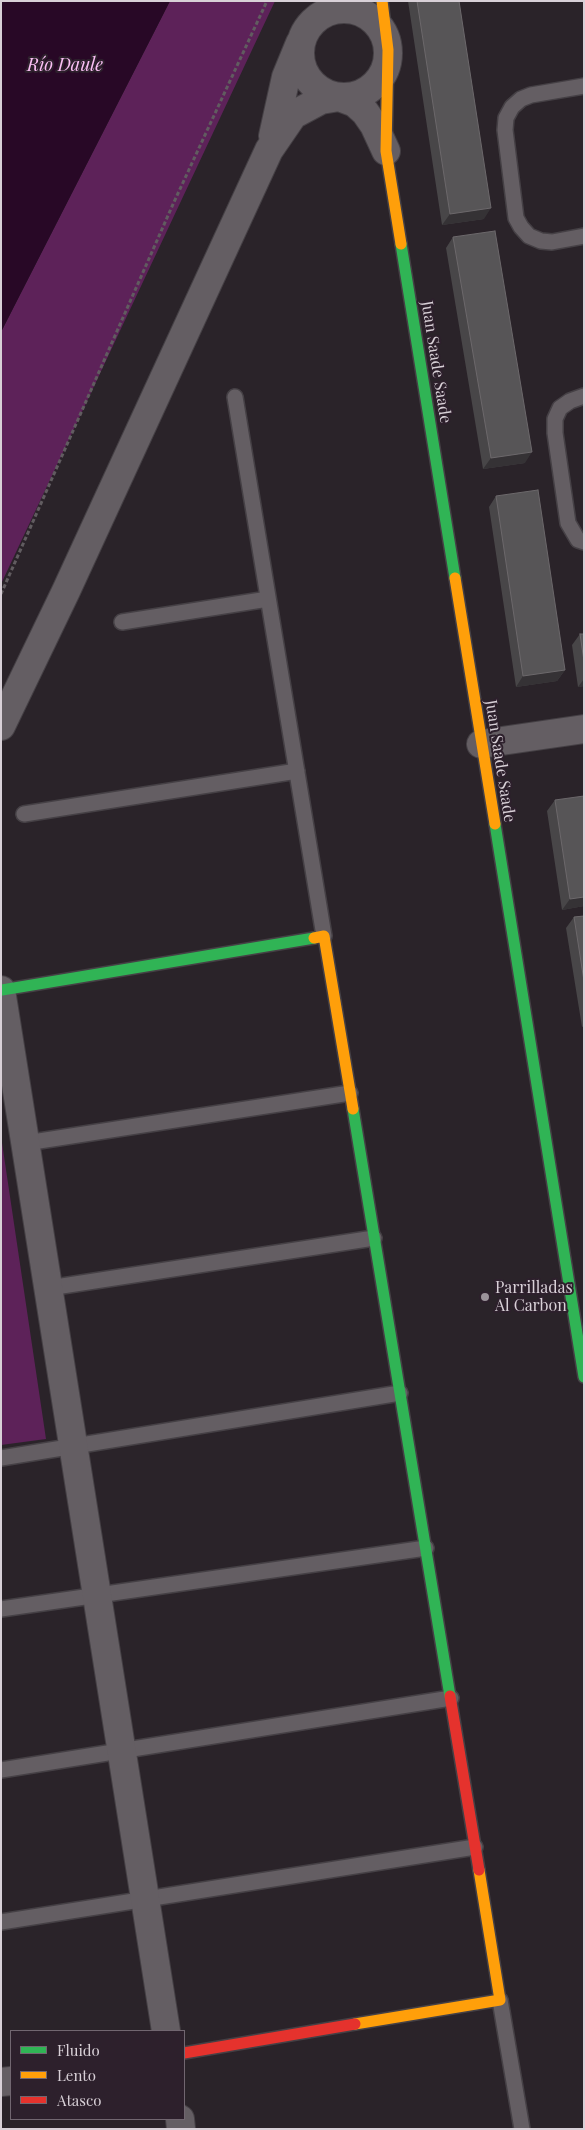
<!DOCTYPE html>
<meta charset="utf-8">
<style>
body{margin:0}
#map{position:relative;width:585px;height:2130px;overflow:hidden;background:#2a2329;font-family:"Playfair Display",serif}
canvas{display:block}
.frame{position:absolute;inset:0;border:2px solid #d8d0d7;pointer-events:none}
.legend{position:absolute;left:10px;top:2030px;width:175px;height:90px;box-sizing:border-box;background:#2d202c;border:1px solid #716670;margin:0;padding:6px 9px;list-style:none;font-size:15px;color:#d8d0d7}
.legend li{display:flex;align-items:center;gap:10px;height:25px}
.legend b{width:25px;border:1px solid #716670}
</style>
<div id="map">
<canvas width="585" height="2130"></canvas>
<div class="frame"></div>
<ul class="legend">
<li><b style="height:6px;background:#30b455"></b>Fluido</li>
<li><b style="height:6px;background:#ff9f0a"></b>Lento</li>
<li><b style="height:6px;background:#e5322d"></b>Atasco</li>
</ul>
</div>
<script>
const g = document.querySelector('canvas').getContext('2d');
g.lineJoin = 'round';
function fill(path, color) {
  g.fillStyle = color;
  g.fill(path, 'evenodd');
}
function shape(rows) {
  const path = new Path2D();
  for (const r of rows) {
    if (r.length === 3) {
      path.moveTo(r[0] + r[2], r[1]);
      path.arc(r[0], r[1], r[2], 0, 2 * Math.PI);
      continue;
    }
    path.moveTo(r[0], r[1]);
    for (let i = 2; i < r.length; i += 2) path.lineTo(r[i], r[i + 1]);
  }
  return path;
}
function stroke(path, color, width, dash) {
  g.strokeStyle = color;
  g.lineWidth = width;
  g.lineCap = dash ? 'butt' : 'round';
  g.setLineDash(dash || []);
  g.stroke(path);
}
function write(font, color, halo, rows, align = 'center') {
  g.font = font + ' "Playfair Display",serif';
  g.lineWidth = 4;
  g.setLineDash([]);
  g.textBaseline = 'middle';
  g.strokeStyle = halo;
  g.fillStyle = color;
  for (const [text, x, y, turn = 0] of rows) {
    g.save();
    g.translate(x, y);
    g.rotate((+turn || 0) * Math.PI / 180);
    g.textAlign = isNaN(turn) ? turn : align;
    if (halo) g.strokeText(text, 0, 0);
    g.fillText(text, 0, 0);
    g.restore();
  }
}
const green = shape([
 [170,1,275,1,1,584,1,332],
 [1,1136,46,1439,1,1445]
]);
const water = shape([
 [1,1,170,1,1,332]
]);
const path = shape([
 [1,594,174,202,267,1]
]);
const lane = shape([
 [584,86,531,95,521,99,512,107,506,118,505,130,516,218,521,227,529,236,541,241,552,242,584,236],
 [584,396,570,401,560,408,555,419,555,433,568,523,578,540,584,542],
 [235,397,324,936],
 [122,622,268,599],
 [24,814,297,771],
 [26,1143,350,1093],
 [49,1288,374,1238],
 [1,1458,400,1393],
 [1,1609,426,1548],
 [1,1770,451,1698],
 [1,1922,475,1847],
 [500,2000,522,2129]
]);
const street = shape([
 [344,53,44],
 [273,136,286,77,300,43],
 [1,726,66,591,269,150,293,115,321,100,339,97,355,103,365,112,374,125,386,151],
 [481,744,584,729],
 [1,990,166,2031],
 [1,2082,11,2081],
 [180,2119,181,2129]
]);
const fast = shape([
 [401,244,455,578],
 [495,824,584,1377],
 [2,990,314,938],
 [353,1109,450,1696]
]);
const slow = shape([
 [382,1,388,50,386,151,401,244],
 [455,578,495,824],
 [314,938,324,936,353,1109],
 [355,2024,500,2000,479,1870]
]);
const jam = shape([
 [450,1696,479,1870],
 [184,2053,355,2024]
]);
const wall = shape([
 [408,1,459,1,484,219,442,225],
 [453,237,525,463,483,469,446,248],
 [496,496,565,670,557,681,516,687,489,507],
 [580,634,584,634,584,686,578,687,572,645],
 [555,800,584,906,562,910,547,811],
 [584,916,584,1026,582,1027,566,928,574,917]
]);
const shadedWall = shape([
 [491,208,484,219,442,225,450,214],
 [532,452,525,463,483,469,491,458],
 [565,670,557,681,516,687,523,676],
 [584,679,584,686,578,687],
 [584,897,584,906,562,910,570,899]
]);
const building = shape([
 [417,1,459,1,491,208,450,214,417,1],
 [495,231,532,452,491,458,453,237,495,231],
 [538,490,565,670,523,676,496,496,538,490],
 [580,634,584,634,584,661,580,634],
 [584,796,584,897,570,899,555,800,584,796],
 [584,916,584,981,574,917,584,916]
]);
const markers = [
 [485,1297,5,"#9b939a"]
];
const streetNames = [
 ["Juan Saade Saade",436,362,81],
 ["Juan Saade Saade",500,761,81]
];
const poiNames = [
 ["Parrilladas",495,1288],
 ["Al Carbon",495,1306]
];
const waterNames = [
 ["Río Daule",65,65]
];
fill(green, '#5d2259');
fill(water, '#280826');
stroke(lane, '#454045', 18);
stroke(street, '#454045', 30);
stroke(fast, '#454045', 14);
stroke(slow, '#454045', 14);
stroke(jam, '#454045', 14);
stroke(path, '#615c60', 3, [4, 2.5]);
stroke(lane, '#645e63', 15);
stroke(street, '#645e63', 28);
stroke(fast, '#30b455', 11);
stroke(slow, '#ff9f0a', 11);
stroke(jam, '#e5322d', 11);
fill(wall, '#484648');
fill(shadedWall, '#353235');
fill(building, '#575557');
stroke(building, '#6c686b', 1);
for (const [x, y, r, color] of markers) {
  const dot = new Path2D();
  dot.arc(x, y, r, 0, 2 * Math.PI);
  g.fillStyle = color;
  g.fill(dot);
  stroke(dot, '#2d202c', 2);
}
write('16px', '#d8d0d7', '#2d202c', streetNames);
write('16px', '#d8d0d7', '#2d202c', poiNames, 'left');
write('italic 18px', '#fabff4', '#2d202c', waterNames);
</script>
